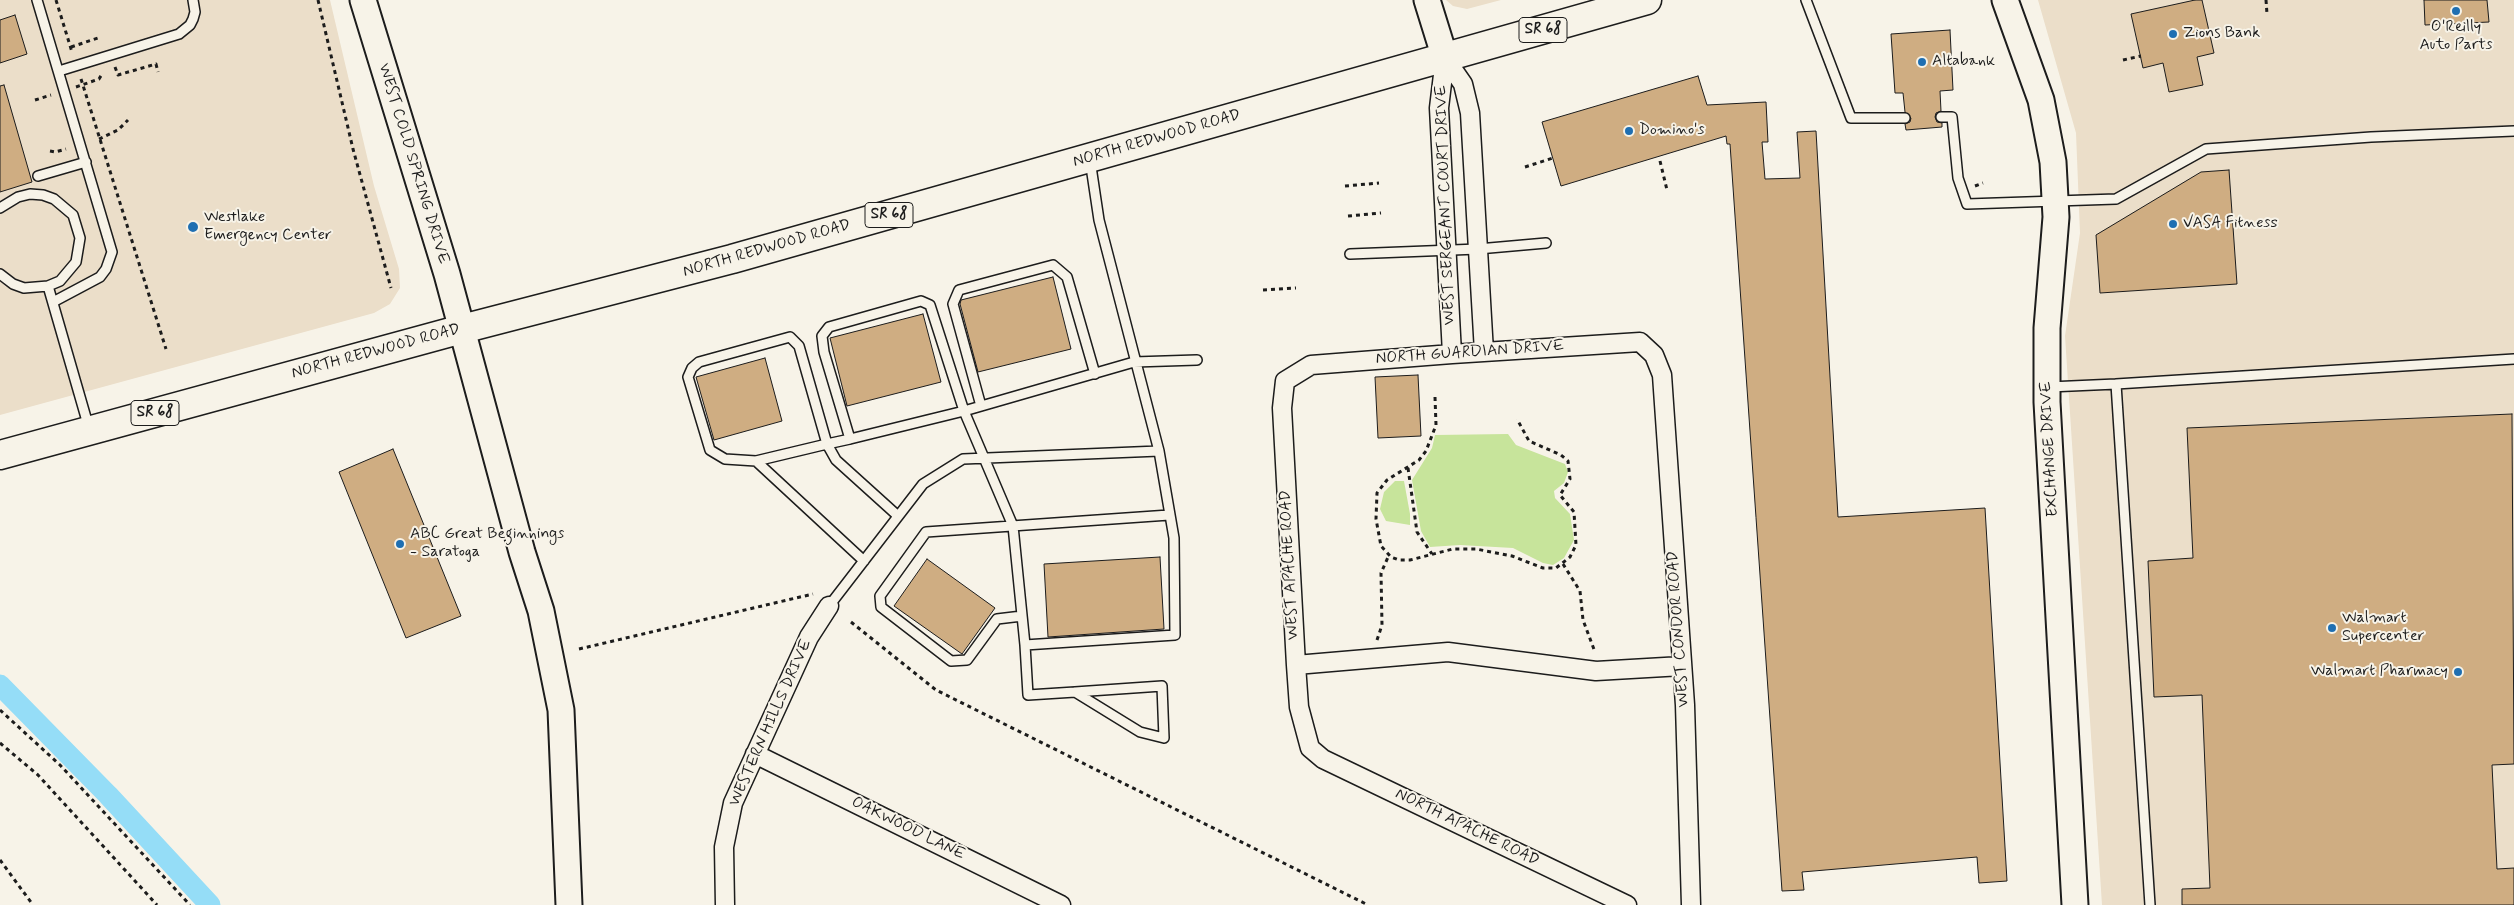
<!DOCTYPE html>
<style>
body{margin:0}
canvas{display:block;background:#f7f3e8}
</style>
<canvas width="2514" height="905"></canvas>
<script>
const g = document.querySelector('canvas').getContext('2d');
g.lineJoin = 'round';
function fill(path, color) {
  g.fillStyle = color;
  g.fill(path, 'evenodd');
}
function shape(rows) {
  const path = new Path2D();
  for (const r of rows) {
    path.moveTo(r[0], r[1]);
    for (let i = 2; i < r.length; i += 2) path.lineTo(r[i], r[i + 1]);
  }
  return path;
}
function stroke(path, color, width, dash) {
  g.strokeStyle = color;
  g.lineWidth = width;
  g.lineCap = dash ? 'butt' : 'round';
  g.setLineDash(dash || []);
  g.stroke(path);
}
function write(font, color, halo, rows, align = 'center') {
  g.font = font + ' Mynerve,sans-serif';
  g.lineWidth = 4;
  g.setLineDash([]);
  g.textBaseline = 'middle';
  g.strokeStyle = halo;
  g.fillStyle = color;
  for (const [text, x, y, turn = 0] of rows) {
    g.save();
    g.translate(x, y);
    g.rotate((+turn || 0) * Math.PI / 180);
    g.textAlign = isNaN(turn) ? turn : align;
    if (halo) g.strokeText(text, 0, 0);
    g.fillText(text, 0, 0);
    g.restore();
  }
}
const built = shape([
 [0,0,330,0,374,186,399,269,400,288,390,304,374,313,0,415],
 [1446,0,1501,0,1467,9,1453,6],
 [2038,0,2514,0,2514,905,2102,905,2065,336,2080,233,2076,133]
]);
const green = shape([
 [1508,434,1516,445,1565,464,1568,472,1564,483,1554,491,1555,498,1570,514,1574,540,1564,558,1553,565,1543,563,1513,548,1460,545,1430,547,1421,531,1412,480,1432,448,1435,435],
 [1395,481,1404,481,1410,514,1410,525,1386,521,1380,509,1384,492]
]);
const canal = shape([
 [0,685,108,795,210,905]
]);
const building = shape([
 [2195,0,2202,0,2214,53,2197,57,2203,85,2169,92,2163,63,2143,68,2131,14,2195,0],
 [2424,0,2487,0,2489,22,2425,25,2424,0],
 [15,15,27,54,0,63,0,20,15,15],
 [1950,30,1953,90,1940,91,1941,111,1936,113,1935,117,1937,122,1942,123,1942,127,1906,130,1905,124,1910,122,1911,118,1905,112,1903,93,1895,93,1891,34,1950,30],
 [1698,76,1707,105,1766,102,1768,142,1762,142,1765,179,1800,178,1797,132,1816,131,1838,517,1985,508,2007,881,1979,883,1977,857,1802,872,1804,890,1782,891,1730,144,1727,144,1726,136,1561,186,1542,122,1698,76],
 [4,85,32,182,0,192,0,86,4,85],
 [2229,170,2237,284,2100,293,2096,235,2201,172,2229,170],
 [1053,277,1071,349,978,372,960,304,961,300,1053,277],
 [923,314,941,382,847,406,830,338,923,314],
 [765,358,782,421,714,440,696,377,765,358],
 [1418,375,1421,436,1378,438,1375,377,1418,375],
 [2512,414,2514,764,2492,765,2497,869,2514,868,2514,905,2182,905,2182,889,2210,888,2202,695,2154,697,2148,561,2193,558,2187,428,2512,414],
 [393,449,461,616,406,638,339,472,393,449],
 [1160,557,1164,629,1048,637,1044,564,1160,557],
 [927,559,995,608,962,654,894,606,927,559]
]);
const path = shape([
 [56,0,72,52],
 [318,0,353,149,391,288],
 [2266,0,2267,14],
 [71,47,101,37],
 [2123,60,2141,56],
 [115,67,118,75,156,64,158,72],
 [81,79,166,349],
 [76,87,99,79,102,74],
 [35,100,51,95],
 [99,139,118,130,128,120],
 [50,151,55,152,66,149],
 [1660,161,1667,190],
 [1525,167,1553,158],
 [1345,186,1379,183],
 [1975,186,1983,183],
 [1348,216,1381,213],
 [1263,290,1296,288],
 [1435,397,1436,425,1426,451,1419,460,1387,480,1377,493,1376,519,1381,546,1391,557,1399,560,1410,560,1453,549,1476,549,1512,556,1543,568,1556,568,1570,557,1576,545,1574,512,1560,495,1570,479,1568,461,1561,455,1529,441,1517,419],
 [1408,468,1417,532,1432,554],
 [1563,564,1580,591,1583,620,1595,652],
 [851,622,936,690,1368,905],
 [1377,640,1382,625,1381,573,1389,555],
 [579,649,813,594],
 [0,710,60,765,190,905],
 [0,743,38,775,157,905],
 [0,860,33,905]
]);
const lane = shape([
 [37,0,112,252,106,269,100,277,53,302],
 [1806,0,1851,118,1905,118],
 [59,71,179,34,190,25,193,19,195,12,193,0],
 [1941,117,1952,117,1958,178,1967,204,2116,199,2206,149,2371,137,2514,131],
 [38,176,86,162],
 [0,208,18,197,30,194,43,195,54,199,73,215,80,238,76,262,60,281,48,286,24,288,13,284,0,274],
 [1350,254,1478,249,1546,243],
 [48,286,89,428],
 [2049,387,2116,384],
 [981,406,953,304,959,290,1053,265,1067,277,1095,374],
 [850,439,824,352,822,336,829,327,921,301,930,305,964,411,850,439,827,444,756,461,725,459,710,450,688,377,692,368,699,362,790,337,799,346,827,444,836,460,898,516],
 [1159,451,1174,538,1175,635,1025,645,1013,526,964,411,1134,362,1197,360],
 [756,461,864,561],
 [829,606,923,484,963,459,1159,451,1099,220,1090,160],
 [1022,616,997,619,967,660,951,661,881,607,880,596,926,532,1169,515],
 [1025,645,1028,695,1075,692,1162,686,1164,738,1140,732,1075,692],
 [2150,905,2116,384,2514,359]
]);
const street = shape([
 [1445,58,1463,84,1470,113,1484,352],
 [1445,58,1439,108,1452,354],
 [1296,665,1448,652,1596,671,1682,666],
 [755,754,1061,905],
 [725,905,724,847,733,803,809,637,829,606],
 [1627,905,1323,759,1310,748,1299,707,1296,665,1282,408,1285,381,1311,365,1452,354,1640,342,1654,355,1662,375,1685,705,1691,905]
]);
const secondary = shape([
 [363,0,447,274,522,552,541,611,561,710,569,905],
 [1427,0,1445,58],
 [2005,0,2041,100,2053,162,2056,217,2047,328,2047,402,2075,905]
]);
const primary = shape([
 [0,455,462,329,732,259,1647,0]
]);
const markers = [
 [2456,11,5,"#1f6fb2"],
 [2173,34,5,"#1f6fb2"],
 [1922,62,5,"#1f6fb2"],
 [1629,131,5,"#1f6fb2"],
 [2173,224,5,"#1f6fb2"],
 [193,227,6,"#1f6fb2"],
 [400,544,5,"#1f6fb2"],
 [2332,628,5,"#1f6fb2"],
 [2458,672,5,"#1f6fb2"]
];
const shields = [
 [1543,30,48],
 [889,215,48],
 [155,413,48]
];
const shieldNames = [
 ["SR 68",1543,30],
 ["SR 68",889,215],
 ["SR 68",155,413]
];
const poiNames = [
 ["O'Reilly",2456,28,"center"],
 ["Auto Parts",2456,46,"center"],
 ["Zions Bank",2183,34],
 ["Altabank",1932,62],
 ["Domino's",1639,131],
 ["Westlake",204,218],
 ["Emergency Center",204,236],
 ["VASA Fitness",2183,224],
 ["ABC Great Beginnings",410,535],
 ["- Saratoga",410,553],
 ["Walmart",2342,619],
 ["Supercenter",2342,637],
 ["Walmart Pharmacy",2448,672,"right"]
];
const streetNames = [
 ["NORTH REDWOOD ROAD",1157,139,-16],
 ["WEST COLD SPRING DRIVE",413,164,73],
 ["WEST SERGEANT COURT DRIVE",1446,205,-92],
 ["NORTH REDWOOD ROAD",767,249,-16],
 ["NORTH REDWOOD ROAD",376,352,-15],
 ["NORTH GUARDIAN DRIVE",1470,353,-4],
 ["EXCHANGE DRIVE",2050,449,-93],
 ["WEST APACHE ROAD",1290,565,-93],
 ["WEST CONDOR ROAD",1679,629,-94],
 ["WESTERN HILLS DRIVE",771,723,-66],
 ["NORTH APACHE ROAD",1467,828,26],
 ["OAKWOOD LANE",908,829,26]
];
fill(built, '#ebdec9');
fill(green, '#c7e49b');
stroke(canal, '#95ddf7', 21);
fill(building, '#cfad82');
stroke(building, '#1c1c1c', 1);
stroke(lane, '#1c1c1c', 12);
stroke(street, '#1c1c1c', 21);
stroke(secondary, '#1c1c1c', 29);
stroke(primary, '#1c1c1c', 31);
stroke(path, '#1c1c1c', 3, [4, 4]);
stroke(lane, '#f7f3e8', 9);
stroke(street, '#f7f3e8', 18);
stroke(secondary, '#f7f3e8', 25);
stroke(primary, '#f7f3e8', 28);
for (const [x, y, r, color] of markers) {
  const dot = new Path2D();
  dot.arc(x, y, r, 0, 2 * Math.PI);
  g.fillStyle = color;
  g.fill(dot);
  stroke(dot, '#f7f3e8', 2);
}
for (const [x, y, w] of shields) {
  const box = new Path2D();
  box.roundRect(x - w / 2, y - 12.5, w, 25, 4);
  g.fillStyle = '#f7f3e8';
  g.fill(box);
  stroke(box, '#1c1c1c', 1);
}
write('bold 15px', '#1c1c1c', null, shieldNames);
write('16px', '#1c1c1c', '#f7f3e8', poiNames, 'left');
write('16px', '#1c1c1c', '#f7f3e8', streetNames);
</script>
